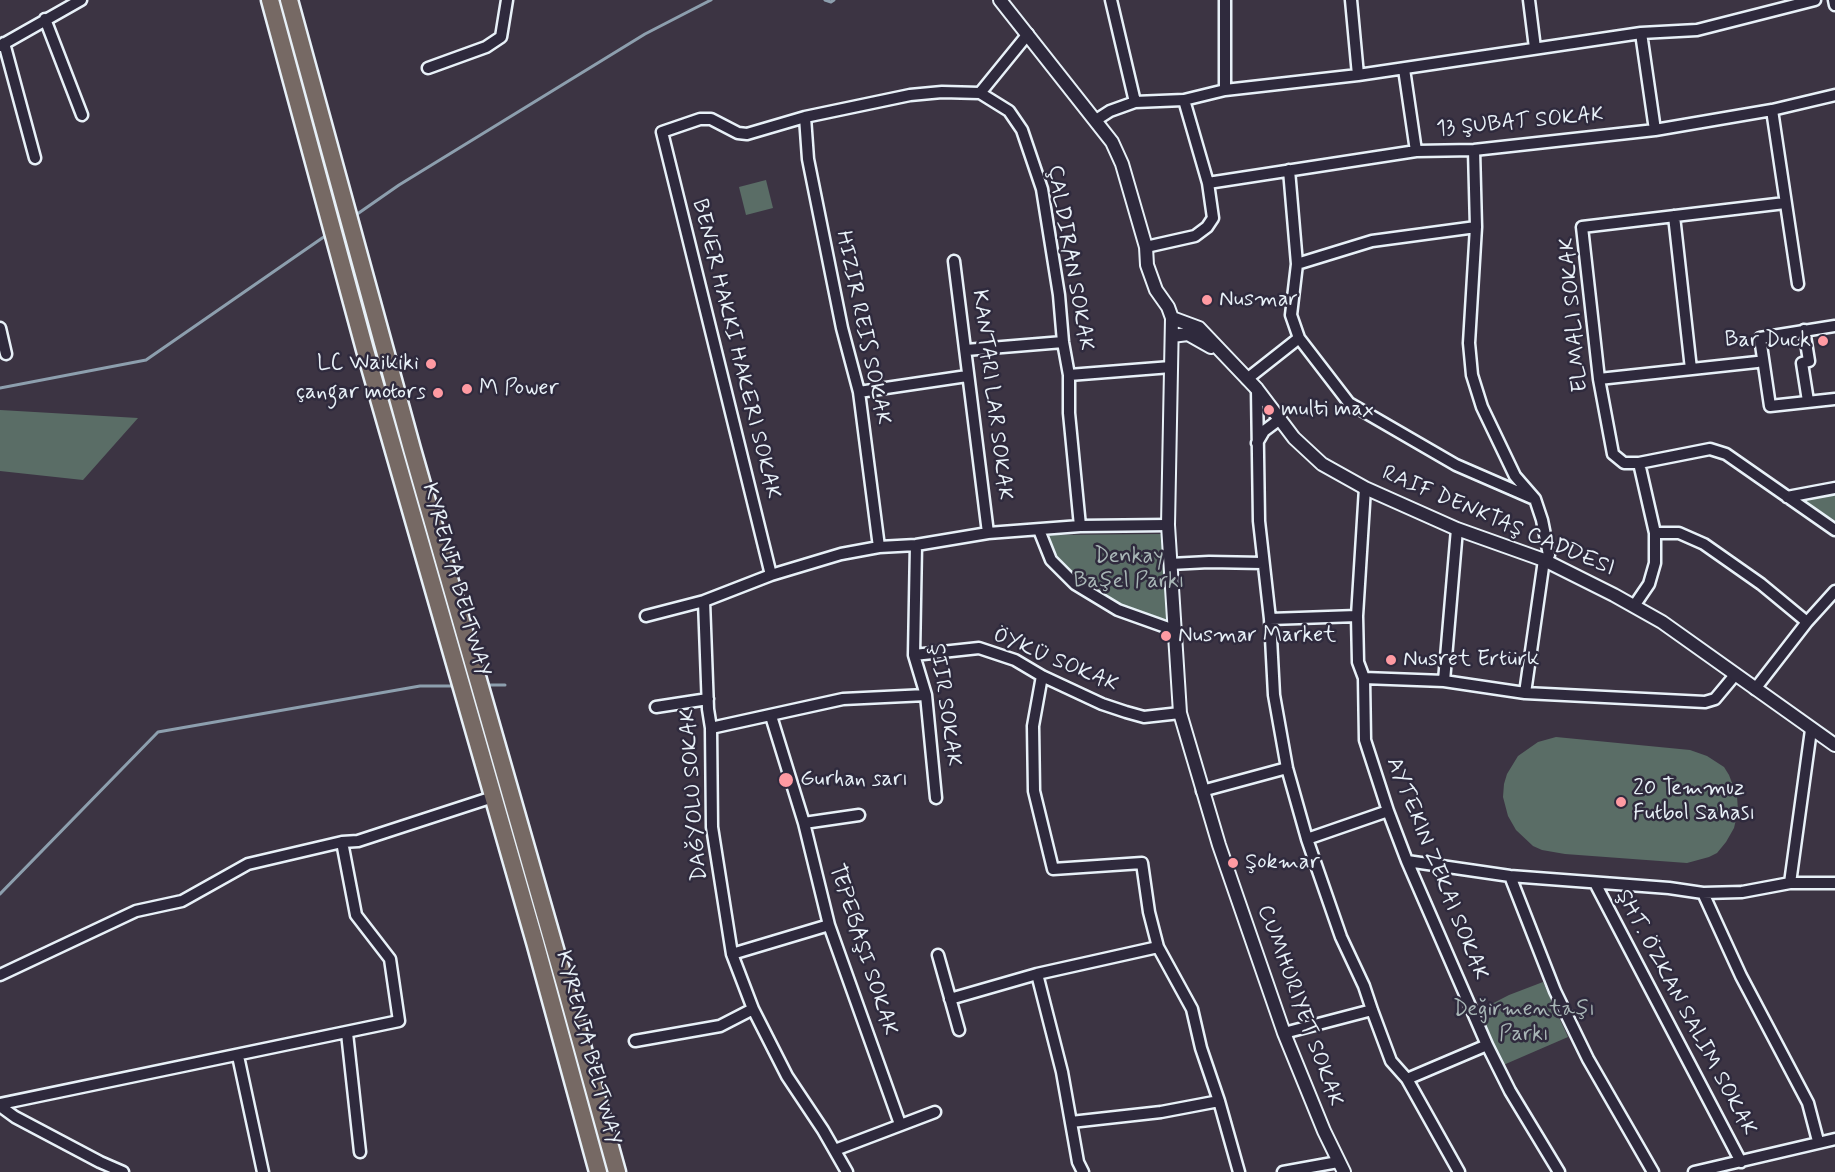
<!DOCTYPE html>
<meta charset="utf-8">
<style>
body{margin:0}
canvas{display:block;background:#3c3443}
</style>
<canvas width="1835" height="1172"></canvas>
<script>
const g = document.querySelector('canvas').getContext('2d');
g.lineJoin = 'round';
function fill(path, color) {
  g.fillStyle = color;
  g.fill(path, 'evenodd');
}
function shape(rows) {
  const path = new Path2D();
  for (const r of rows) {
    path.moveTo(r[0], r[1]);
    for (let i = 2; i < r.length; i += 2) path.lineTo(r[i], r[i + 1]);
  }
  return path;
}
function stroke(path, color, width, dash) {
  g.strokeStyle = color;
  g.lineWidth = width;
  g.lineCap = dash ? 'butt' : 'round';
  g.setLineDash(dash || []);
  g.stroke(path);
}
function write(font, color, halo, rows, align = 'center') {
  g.font = font + ' Mynerve,sans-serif';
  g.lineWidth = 5;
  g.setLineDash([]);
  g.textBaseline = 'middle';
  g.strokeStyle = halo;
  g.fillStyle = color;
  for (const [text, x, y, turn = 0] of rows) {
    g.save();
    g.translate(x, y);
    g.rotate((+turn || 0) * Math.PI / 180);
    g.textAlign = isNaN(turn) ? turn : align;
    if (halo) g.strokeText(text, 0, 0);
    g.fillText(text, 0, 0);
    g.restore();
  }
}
const green = shape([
 [766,180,773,208,746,215,739,187],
 [0,411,0,410,138,418,83,480,0,471],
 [1835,495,1835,522,1801,500],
 [1163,534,1168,623,1125,608,1079,583,1057,561,1048,535],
 [1556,737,1690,750,1707,756,1724,767,1729,775,1737,796,1738,811,1734,828,1726,842,1717,853,1709,857,1687,863,1565,854,1542,850,1533,846,1516,830,1508,816,1503,797,1504,784,1507,774,1518,756,1538,742],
 [1543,982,1568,1037,1501,1066,1476,1012,1509,995]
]);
const stream = shape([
 [825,0,831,2,834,0],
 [353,217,399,185,645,34,711,0],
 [0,388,146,360,328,234],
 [484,685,505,685],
 [0,894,158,732,420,686,457,686]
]);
const minor = shape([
 [1111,0,1135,102],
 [1225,0,1225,90],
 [1351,0,1358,75],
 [1529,0,1535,48],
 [1834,0,1835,5],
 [45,19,82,115],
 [1641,33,1655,130],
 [4,43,35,158],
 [0,46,81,0],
 [428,68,486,47,501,37,507,0],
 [1404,69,1416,151],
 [980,93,1028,34],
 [1772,110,1798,284],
 [805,117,808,159,842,328,859,392,879,547],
 [1096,120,1110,111,1135,102,1184,100,1225,90,1358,75,1641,33,1697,30,1815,0],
 [1474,150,1476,227,1469,343,1472,375,1482,407,1515,476,1535,499,1542,520,1549,555,1544,560,1525,693],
 [1208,183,1416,151,1474,150,1655,130,1772,110,1835,95],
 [1785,203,1582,227,1599,379,1613,454,1624,463,1639,463,1710,449,1726,454,1835,530],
 [1674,216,1691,369],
 [1146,247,1195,236,1207,227,1213,218,1208,183,1184,100],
 [954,261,988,533],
 [1297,264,1372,241,1476,227],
 [1835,326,1760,338,1770,406,1835,399],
 [0,328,6,354],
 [1804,330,1809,361,1802,363,1808,401],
 [1299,338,1349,403,1456,465,1532,498],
 [966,350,1063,342],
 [1069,375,1171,367],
 [1247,379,1299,338,1291,315,1297,264,1289,170],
 [1599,379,1757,362],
 [1257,389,1259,521,1270,619,1274,695,1287,768,1307,839,1341,937,1364,986,1372,1010,1391,1061,1407,1079,1459,1172],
 [859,392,967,376],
 [1257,443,1264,431,1280,419],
 [1365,488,1357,616,1358,662,1364,678,1365,740,1388,811,1407,861,1487,1045,1510,1091,1559,1172],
 [1787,497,1835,488],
 [1039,530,1051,560,1075,584,1118,610,1174,630],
 [1655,533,1679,533,1704,544,1761,584,1807,622],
 [916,545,914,655,926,695,936,798],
 [1170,564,1209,562,1263,563],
 [771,575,662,132,700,119,711,119,738,133,747,134,805,117,910,95,942,92,980,93,1009,111,1022,130,1042,189,1059,295,1063,342,1069,375,1069,413,1080,526],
 [704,601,708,709,711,728,712,827,732,954,753,1009,787,1076,823,1130,847,1172],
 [1634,606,1649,584,1655,563,1655,533,1639,463],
 [646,616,704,601,771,575,841,554,879,547,916,545,988,533,1080,526,1168,525],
 [1270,619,1357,616],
 [914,655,979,648,1015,660,1042,676,1102,704,1126,712,1144,717,1180,713],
 [1042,676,1033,726,1034,791,1053,869,1142,863,1149,912,1158,947,1192,1009,1201,1048,1219,1101,1239,1172],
 [1364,678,1444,681,1525,693,1705,702,1715,699,1735,675],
 [1444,681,1457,529],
 [1755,689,1807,622,1835,591],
 [656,707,708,699],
 [771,716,804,823,829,925,900,1124],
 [711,728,843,699,926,695],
 [1202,791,1287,768],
 [804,823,859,815],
 [1307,839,1388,811],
 [1407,861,1510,876,1669,888,1703,893,1742,892,1790,883,1835,883],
 [1510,876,1555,991,1588,1059,1653,1172],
 [1595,883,1741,1162],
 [1790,883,1811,730],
 [1703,893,1741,976,1808,1103,1818,1141],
 [732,954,829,925],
 [938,955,959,1030],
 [1037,974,1062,1072,1078,1162,1083,1172],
 [0,975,136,911,182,901,248,864,342,842,358,841,493,797],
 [950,999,1037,974,1158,947],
 [347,1033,360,1152],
 [1284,1033,1372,1010],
 [635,1041,720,1026,753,1009],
 [238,1056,263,1172],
 [1407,1079,1487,1045],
 [0,1104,399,1021,390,959,356,915,342,842],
 [0,1106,15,1117,100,1162,123,1172],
 [1071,1122,1161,1112,1219,1101],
 [835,1150,935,1112],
 [1283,1172,1338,1162],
 [1694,1172,1835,1139]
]);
const tertiary = shape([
 [1000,0,1112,142,1122,164,1146,247,1147,265,1156,290,1168,307,1172,318,1168,525,1180,713,1219,845,1284,1033,1324,1131,1344,1172],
 [1172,318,1199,328,1257,389,1294,438,1322,464,1365,488,1457,529,1544,560,1614,595,1662,622,1835,745],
 [1172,336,1188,334,1211,347]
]);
const trunk = shape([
 [270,0,365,350,535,942,598,1172],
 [289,0,412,449,565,984,617,1172]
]);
const markers = [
 [1207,300,6,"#ff9aa2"],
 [1823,341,6,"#ff9aa2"],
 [431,364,6,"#ff9aa2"],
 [467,389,6,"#ff9aa2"],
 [438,393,6,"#ff9aa2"],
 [1269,410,6,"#ff9aa2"],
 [1166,636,6,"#ff9aa2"],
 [1391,660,6,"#ff9aa2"],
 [786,780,8,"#ff9aa2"],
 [1621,802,6,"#ff9aa2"],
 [1233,863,6,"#ff9aa2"]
];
const streetNames = [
 ["13 ŞUBAT SOKAK",1520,123,-5],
 ["ÇALDIRAN SOKAK",1069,258,80],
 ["ELMALI SOKAK",1575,315,-95],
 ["HIZIR REIS SOKAK",862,328,78],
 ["BENER HAKKI HAKERI SOKAK",735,349,76],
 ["KANTARI LAR SOKAK",991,395,83],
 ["RAIF DENKTAŞ CADDESI",1498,522,23],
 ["KYRENIA BELTWAY",455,580,74],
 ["ÖYKÜ SOKAK",1055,661,23],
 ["ŞIIR SOKAK",944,705,82],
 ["DAĞYOLU SOKAK",695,795,-94],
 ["AYTEKIN ZEKAI SOKAK",1436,869,68],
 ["TEPEBAŞI SOKAK",862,950,72],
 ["CUMHURIYET SOKAK",1299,1006,70],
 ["ŞHT. ÖZKAN SALIM SOKAK",1685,1013,62],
 ["KYRENIA BELTWAY",587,1048,75]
];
const poiNames = [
 ["Nusmar",1219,300],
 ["Bar Duck",1811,341,"right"],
 ["LC Waikiki",419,364,"right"],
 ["M Power",479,389],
 ["çangar motors",426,393,"right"],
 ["multi max",1281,410],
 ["Nusmar Market",1178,636],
 ["Nusret Ertürk",1403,660],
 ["Gurhan sarı",800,780],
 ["20 Temmuz",1633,789],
 ["Futbol Sahası",1633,814],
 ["Şokmar",1245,863]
];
const parkNames = [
 ["Denkay",1129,557],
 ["Başel Parkı",1129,582],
 ["Değirmentaşı",1524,1010],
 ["Parkı",1524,1035]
];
fill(green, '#5a6d66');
stroke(stream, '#8d9fae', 3);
stroke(minor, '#e8f1f8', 15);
stroke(tertiary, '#e8f1f8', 16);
stroke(trunk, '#e8f1f8', 21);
stroke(minor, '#2f2a3d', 10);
stroke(tertiary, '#2f2a3d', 12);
stroke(trunk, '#766964', 16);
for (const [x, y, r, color] of markers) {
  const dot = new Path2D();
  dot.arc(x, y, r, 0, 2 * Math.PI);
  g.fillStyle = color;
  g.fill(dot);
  stroke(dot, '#2f2a3d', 2);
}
write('22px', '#e8f1f8', '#2f2a3d', streetNames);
write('22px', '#e8f1f8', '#2f2a3d', poiNames, 'left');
write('22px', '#a8b6b6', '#2f2a3d', parkNames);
</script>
